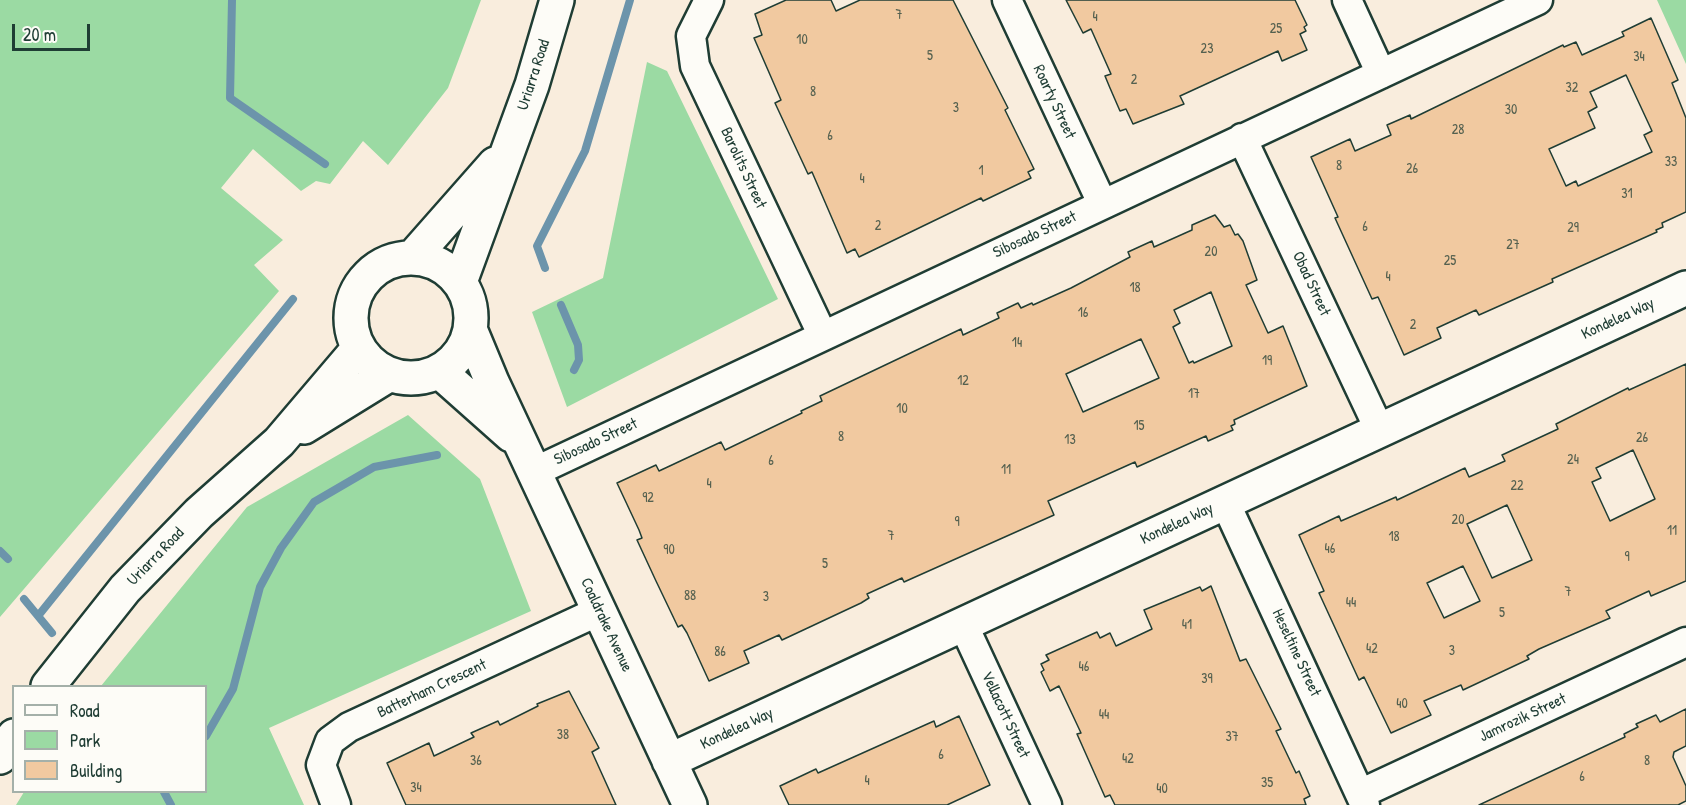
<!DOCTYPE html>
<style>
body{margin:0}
#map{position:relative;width:1686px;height:805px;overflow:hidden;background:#f9eddd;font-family:"Patrick Hand",sans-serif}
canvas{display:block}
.legend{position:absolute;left:12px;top:685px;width:195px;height:108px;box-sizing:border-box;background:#fdfcf7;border:2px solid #a4b0a9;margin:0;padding:8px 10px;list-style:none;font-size:18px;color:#1f3d34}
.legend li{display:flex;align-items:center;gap:12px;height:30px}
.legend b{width:30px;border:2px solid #a4b0a9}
.scale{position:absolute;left:12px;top:24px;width:78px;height:27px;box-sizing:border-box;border:3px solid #1f3d34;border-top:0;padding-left:8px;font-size:18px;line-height:21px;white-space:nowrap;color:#1f3d34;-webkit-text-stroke:4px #fdfcf7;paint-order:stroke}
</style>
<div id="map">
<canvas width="1686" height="805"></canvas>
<ul class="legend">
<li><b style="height:8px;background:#fdfcf7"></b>Road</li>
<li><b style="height:16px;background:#9bdaa3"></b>Park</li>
<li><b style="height:16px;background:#f1c9a0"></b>Building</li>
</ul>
<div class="scale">20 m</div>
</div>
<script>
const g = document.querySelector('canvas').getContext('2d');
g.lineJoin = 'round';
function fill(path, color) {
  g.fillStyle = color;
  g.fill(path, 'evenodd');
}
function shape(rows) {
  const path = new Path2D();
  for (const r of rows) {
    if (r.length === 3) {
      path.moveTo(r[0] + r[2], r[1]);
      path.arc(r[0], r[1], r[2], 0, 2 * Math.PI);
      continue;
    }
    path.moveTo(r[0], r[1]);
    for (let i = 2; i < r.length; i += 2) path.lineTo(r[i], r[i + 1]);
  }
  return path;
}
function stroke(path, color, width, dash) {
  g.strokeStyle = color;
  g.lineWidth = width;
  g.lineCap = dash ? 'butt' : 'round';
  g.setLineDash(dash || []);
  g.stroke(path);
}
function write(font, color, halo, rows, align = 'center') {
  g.font = font + ' "Patrick Hand",sans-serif';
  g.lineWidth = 4.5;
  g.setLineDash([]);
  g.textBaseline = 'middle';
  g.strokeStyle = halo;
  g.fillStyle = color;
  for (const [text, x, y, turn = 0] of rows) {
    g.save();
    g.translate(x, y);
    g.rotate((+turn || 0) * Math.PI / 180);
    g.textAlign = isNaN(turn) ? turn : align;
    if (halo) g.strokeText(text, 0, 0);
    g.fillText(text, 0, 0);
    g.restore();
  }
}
const green = shape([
 [0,0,481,0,448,88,388,165,363,141,330,184,316,181,301,191,253,149,221,188,283,240,254,265,279,291,0,617],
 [1657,0,1686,0,1686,64],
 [647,62,667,71,778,299,567,407,532,312,603,278],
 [408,415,480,479,531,611,269,728,304,805,16,805,24,792,206,792,206,686,101,686,247,507]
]);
const stream = shape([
 [232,0,230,98,325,164],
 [545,268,537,246,585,151,630,0],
 [561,305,578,345,579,360,574,370],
 [0,551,8,559],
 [24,599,52,633],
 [38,616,293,299],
 [206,736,233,689,260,587,281,548,314,502,374,467,437,455],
 [164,792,171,805]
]);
const building = shape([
 [786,0,831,0,836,11,860,0,953,0,1008,108,1005,110,1034,169,1028,172,1031,178,983,201,981,198,859,257,855,249,847,253,812,172,808,174,775,103,781,100,754,38,762,35,755,14,786,0],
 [1066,0,1295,0,1307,25,1304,27,1306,31,1300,34,1307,50,1282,61,1278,51,1180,96,1184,104,1133,124,1126,109,1120,111,1110,88,1105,76,1111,74,1091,29,1083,33,1066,0],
 [1651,18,1678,80,1672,83,1686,118,1686,212,1662,223,1663,227,1656,230,1657,232,1552,279,1553,282,1479,315,1476,310,1437,328,1441,338,1404,355,1378,297,1372,299,1335,218,1338,217,1311,157,1350,139,1355,151,1391,135,1387,125,1410,115,1411,119,1563,45,1564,47,1576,42,1582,55,1624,36,1622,32,1651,18],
 [1626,75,1652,131,1644,135,1652,152,1578,186,1576,181,1566,186,1549,149,1595,128,1588,112,1597,107,1590,92,1626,75],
 [1215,215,1224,227,1230,225,1235,235,1238,234,1243,241,1257,280,1246,285,1268,333,1283,326,1307,386,1234,420,1235,424,1231,426,1233,430,1208,441,1206,436,1137,467,1135,462,1048,501,1054,515,904,582,902,578,867,594,869,598,861,603,782,640,779,635,744,651,749,663,709,681,687,633,682,625,678,627,656,581,637,540,642,538,639,530,617,483,656,465,659,471,721,442,725,450,802,413,801,411,822,401,820,396,961,329,963,335,999,318,997,313,1018,303,1021,308,1032,303,1033,305,1071,288,1130,257,1128,252,1152,241,1154,247,1192,230,1192,225,1215,215],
 [1211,292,1232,346,1194,363,1193,361,1189,363,1173,327,1180,323,1174,310,1211,292],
 [1141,339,1159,378,1083,412,1066,374,1141,339],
 [1686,364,1686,581,1651,596,1649,591,1606,611,1610,618,1539,649,1527,656,1529,659,1463,690,1461,685,1424,701,1431,715,1391,733,1364,677,1359,680,1319,593,1324,591,1299,535,1339,516,1341,521,1396,497,1397,500,1465,468,1469,477,1505,461,1502,455,1558,429,1556,424,1628,388,1629,390,1686,364],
 [1633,450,1655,499,1610,521,1592,482,1601,478,1596,468,1633,450],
 [1507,505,1532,560,1492,578,1467,524,1507,505],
 [1463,566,1480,601,1444,618,1427,583,1463,566],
 [1211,586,1240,661,1246,659,1281,729,1276,731,1296,773,1299,771,1310,796,1304,799,1306,805,1115,805,1110,795,1105,797,1077,734,1081,733,1059,686,1050,691,1041,672,1044,670,1041,664,1049,660,1046,655,1097,632,1100,638,1110,633,1116,646,1152,629,1144,610,1200,587,1202,591,1211,586],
 [569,691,599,748,592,752,616,805,406,805,387,763,429,743,434,756,474,737,471,733,498,721,500,725,538,706,537,704,569,691],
 [1686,709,1686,746,1674,752,1673,757,1686,786,1686,801,1678,805,1479,805,1625,737,1624,734,1638,727,1636,724,1656,715,1660,722,1686,709],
 [959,716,990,785,947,805,789,805,780,786,816,769,818,773,934,721,936,727,959,716]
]);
const minor = shape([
 [709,0,691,36,695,66,822,334],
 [1007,0,1102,203],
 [1347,0,1381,74],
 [1242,138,1380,431],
 [534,472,1538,0],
 [1225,502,1365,805],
 [963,624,1047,805],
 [1360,794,1686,642],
 [336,805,321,765,330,741,349,727,599,611]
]);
const tertiary = shape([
 [413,257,495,164],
 [411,318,60],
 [460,282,532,85,557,0],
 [470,329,492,382,690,805],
 [439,371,511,435],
 [304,427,390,374],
 [48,686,125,589,199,513,279,442,359,348],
 [0,757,14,736],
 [669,761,1686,288]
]);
const numberNames = [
 ["7",899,15],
 ["4",1095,17],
 ["25",1276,29],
 ["10",802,40],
 ["23",1207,49],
 ["5",930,56],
 ["34",1639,57],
 ["2",1134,80],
 ["32",1572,88],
 ["8",813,92],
 ["3",956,108],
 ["30",1511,110],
 ["28",1458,130],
 ["6",830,136],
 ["33",1671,162],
 ["8",1339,166],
 ["26",1412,169],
 ["1",981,171],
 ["4",862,179],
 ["31",1627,194],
 ["2",878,226],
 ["6",1365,227],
 ["29",1573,228],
 ["27",1513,245],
 ["20",1211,252],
 ["25",1450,261],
 ["4",1388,277],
 ["18",1135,288],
 ["16",1083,313],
 ["2",1413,325],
 ["14",1017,343],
 ["19",1267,361],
 ["12",963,381],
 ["17",1194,394],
 ["10",902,409],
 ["15",1139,426],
 ["8",841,437],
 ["26",1642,438],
 ["13",1070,440],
 ["24",1573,460],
 ["6",771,461],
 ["11",1006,470],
 ["4",709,484],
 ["22",1517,486],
 ["92",648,498],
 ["20",1458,520],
 ["9",957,522],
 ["11",1672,531],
 ["7",891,536],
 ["18",1394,537],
 ["46",1330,549],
 ["90",669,550],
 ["9",1627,557],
 ["5",825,564],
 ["7",1568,592],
 ["88",690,596],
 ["3",766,597],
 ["44",1351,603],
 ["5",1502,613],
 ["41",1187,625],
 ["42",1372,649],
 ["3",1452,651],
 ["86",720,652],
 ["46",1084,667],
 ["39",1207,679],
 ["40",1402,704],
 ["44",1104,715],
 ["38",563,735],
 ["37",1232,737],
 ["6",941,755],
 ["42",1128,759],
 ["36",476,761],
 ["8",1647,761],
 ["6",1582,777],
 ["4",867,781],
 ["35",1267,783],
 ["34",416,788],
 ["40",1162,789]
];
const streetNames = [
 ["Uriarra Road",534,75,-72],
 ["Roarty Street",1054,102,65],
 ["Barolits Street",743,168,65],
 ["Sibosado Street",1035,235,-25],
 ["Obad Street",1311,284,65],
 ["Kondelea Way",1618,319,-25],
 ["Sibosado Street",596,442,-25],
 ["Kondelea Way",1177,524,-25],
 ["Uriarra Road",156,557,-46],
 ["Coaldrake Avenue",606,625,65],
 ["Heseltine Street",1296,653,65],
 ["Batterham Crescent",432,689,-25],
 ["Vellacott Street",1005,715,65],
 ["Jamrozik Street",1523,718,-25],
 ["Kondelea Way",737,729,-25]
];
fill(green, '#9bdaa3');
stroke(stream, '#6c94ab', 8);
fill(building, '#f1c9a0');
stroke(building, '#1f3d34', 1.5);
stroke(minor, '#1f3d34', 33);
stroke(tertiary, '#1f3d34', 38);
stroke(minor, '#fdfcf7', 28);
stroke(tertiary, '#fdfcf7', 33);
write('14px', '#54604f', null, numberNames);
write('16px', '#1f3d34', '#fdfcf7', streetNames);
</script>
